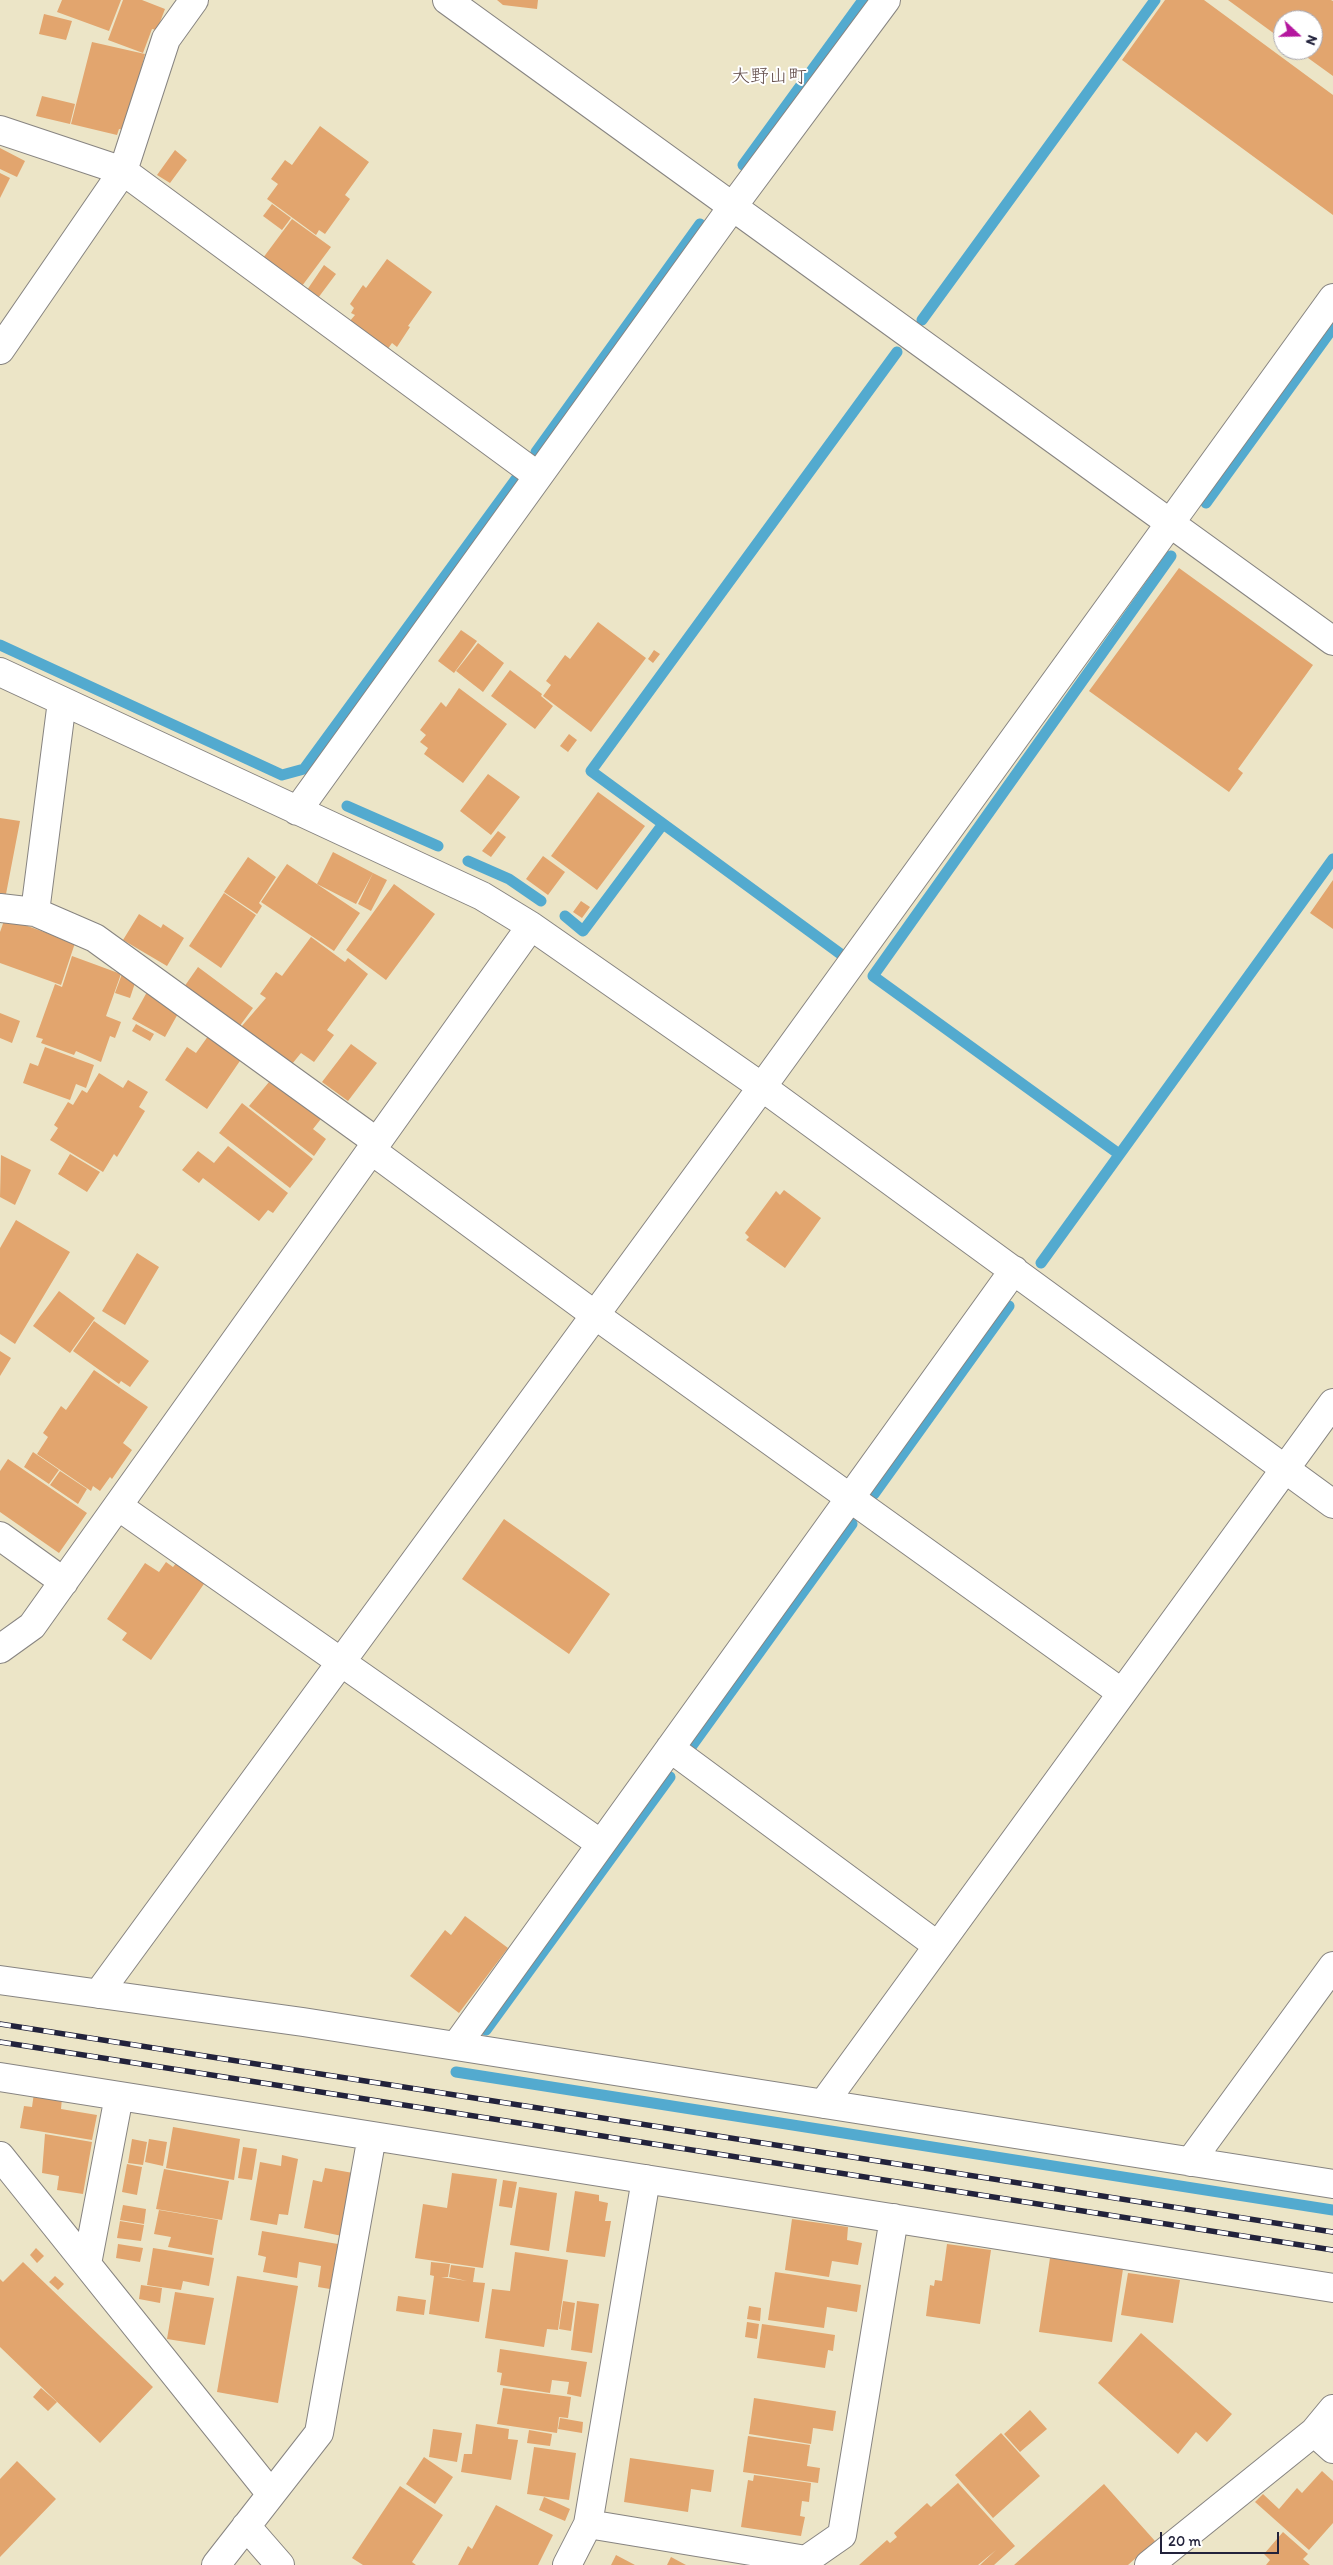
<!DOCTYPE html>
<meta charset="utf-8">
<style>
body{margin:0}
#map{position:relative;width:1333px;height:2565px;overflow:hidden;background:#ece5c7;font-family:Itim,sans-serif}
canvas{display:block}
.north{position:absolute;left:1273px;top:10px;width:50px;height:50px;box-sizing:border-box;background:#fff;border:1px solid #a7a7b1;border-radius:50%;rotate:111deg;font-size:14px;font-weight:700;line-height:20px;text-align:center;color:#22223b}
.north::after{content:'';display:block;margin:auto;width:18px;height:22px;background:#b5179e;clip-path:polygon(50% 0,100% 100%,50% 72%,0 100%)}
.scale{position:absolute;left:1160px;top:2532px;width:119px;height:22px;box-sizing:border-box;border:2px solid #22223b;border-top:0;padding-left:6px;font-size:15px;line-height:18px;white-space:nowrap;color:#22223b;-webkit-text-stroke:4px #fff;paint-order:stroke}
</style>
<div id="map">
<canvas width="1333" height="2565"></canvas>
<div class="north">N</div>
<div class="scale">20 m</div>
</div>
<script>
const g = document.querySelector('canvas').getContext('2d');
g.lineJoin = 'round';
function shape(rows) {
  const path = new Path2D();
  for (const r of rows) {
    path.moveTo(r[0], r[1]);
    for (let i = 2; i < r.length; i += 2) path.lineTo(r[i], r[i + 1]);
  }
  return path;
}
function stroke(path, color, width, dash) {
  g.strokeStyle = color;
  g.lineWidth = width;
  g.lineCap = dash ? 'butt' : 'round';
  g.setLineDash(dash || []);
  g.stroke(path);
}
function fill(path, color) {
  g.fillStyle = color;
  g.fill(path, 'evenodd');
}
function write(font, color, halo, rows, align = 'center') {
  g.font = font + ' Itim,"Klee One",sans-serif';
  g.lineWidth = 4;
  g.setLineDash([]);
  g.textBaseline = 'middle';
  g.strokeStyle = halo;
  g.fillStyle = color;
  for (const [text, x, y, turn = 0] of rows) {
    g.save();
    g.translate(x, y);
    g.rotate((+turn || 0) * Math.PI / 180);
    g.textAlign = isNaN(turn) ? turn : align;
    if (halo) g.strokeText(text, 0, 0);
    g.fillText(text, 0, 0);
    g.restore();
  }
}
const stream = shape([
 [743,165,863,0],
 [922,320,1155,0],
 [536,452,700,224],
 [1206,503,1333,328],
 [0,645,282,775,304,769,516,479],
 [347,806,438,846],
 [468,861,509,879,541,901],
 [565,916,583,931,663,824],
 [842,955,591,771,897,352],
 [1119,1154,873,976,1171,556],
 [1041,1263,1333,859],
 [874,1494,1009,1306],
 [691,1747,852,1524],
 [486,2030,670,1777],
 [456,2072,1333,2210]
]);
const building = shape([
 [62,0,121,0,109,31,57,12],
 [123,0,142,0,165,9,157,30,152,29,143,53,108,40],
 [497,0,538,0,537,9,503,5],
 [1165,0,1204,0,1333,95,1333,215,1122,60],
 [1228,0,1331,0,1333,1,1333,76,1297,50,1313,50,1313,20,1283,20,1283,40],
 [44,14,72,21,66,40,39,34],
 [92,42,145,54,125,130,119,129,117,135,71,124],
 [42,96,75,104,70,124,36,116],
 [320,126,369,162,345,195,350,199,325,234,319,230,316,235,267,199,278,184,271,179,285,160,292,165],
 [0,148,25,161,17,177,0,169],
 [175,150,187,160,170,183,157,175],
 [0,173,10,178,0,198],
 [272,204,291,218,282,230,263,216],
 [292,219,331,247,302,286,263,258],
 [387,259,432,292,408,326,410,327,397,347,392,343,387,350,349,322,355,315,351,313,354,308,350,304,363,285,366,288],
 [324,265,336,274,318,298,307,290],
 [1179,568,1313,665,1238,769,1243,773,1229,792,1089,691],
 [598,622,646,658,591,732,543,696,551,685,546,681,565,655,570,659],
 [461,630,477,641,454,673,438,661],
 [478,643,504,663,483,692,456,671],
 [654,650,660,654,653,663,648,659],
 [510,670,542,694,541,696,553,706,535,729,491,696],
 [459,688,507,724,463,783,424,754,428,748,420,742,426,735,420,730,441,702,446,707],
 [569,734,577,740,568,752,560,746],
 [488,774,520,797,491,835,460,811],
 [598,792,645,826,597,890,551,856],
 [0,818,20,821,6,894,0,893],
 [498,831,506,837,491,857,482,851],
 [333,852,373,873,356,904,317,884],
 [543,856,565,872,548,895,526,879],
 [248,857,276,877,259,903,262,906,257,914,224,892],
 [287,864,360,913,334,951,261,902],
 [373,873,387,880,371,911,358,904],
 [1333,880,1333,929,1310,913],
 [394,884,435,914,386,980,346,950],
 [224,893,256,915,221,968,189,946],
 [581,901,590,907,582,918,573,912],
 [139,914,161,928,163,924,184,938,167,966,123,940],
 [5,918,75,943,61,985,0,963,0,932],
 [311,937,345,962,348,958,368,974,327,1030,334,1035,314,1062,301,1053,292,1064,241,1027,266,998,260,994,276,972,282,976],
 [72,956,121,974,106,1016,121,1022,115,1038,110,1036,101,1062,76,1051,74,1055,41,1043,43,1039,36,1037,55,984,62,987],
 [198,967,253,1008,239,1027,184,987],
 [122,974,136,980,130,998,115,993],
 [147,992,180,1010,165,1037,132,1019],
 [0,1013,20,1021,12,1043,0,1038],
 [136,1024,154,1034,150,1041,132,1031],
 [211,1032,244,1055,207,1109,165,1080,187,1047,196,1053],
 [351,1044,377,1063,348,1101,322,1082],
 [45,1047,94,1065,86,1088,76,1084,70,1100,23,1083,30,1063,38,1066],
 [99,1073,123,1088,128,1080,148,1092,139,1107,145,1111,117,1157,114,1154,103,1172,50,1140,58,1128,54,1125,68,1102,73,1105,82,1090,87,1093],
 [274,1076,324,1115,313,1129,326,1139,314,1156,249,1106],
 [242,1103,313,1159,290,1188,219,1133],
 [228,1146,288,1193,273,1213,268,1210,259,1221,203,1178,199,1183,182,1170,198,1151,214,1163],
 [70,1154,100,1172,87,1192,58,1174],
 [1,1155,31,1170,15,1205,0,1197],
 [784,1190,821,1218,785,1268,746,1240,749,1237,745,1233,776,1191,780,1195],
 [16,1220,70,1252,15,1344,0,1334,0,1248],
 [137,1253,159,1267,125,1325,102,1311],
 [59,1291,95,1318,70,1353,33,1326],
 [94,1321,149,1361,130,1387,121,1381,119,1384,73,1351],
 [0,1351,11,1358,0,1376],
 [94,1370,148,1407,123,1443,132,1450,112,1479,110,1477,100,1491,93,1486,91,1491,37,1454,48,1437,43,1433,61,1406,66,1410],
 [33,1452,59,1470,49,1484,24,1467],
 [8,1459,87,1513,59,1553,0,1512,0,1471],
 [60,1471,87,1489,78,1504,50,1485],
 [504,1519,610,1594,569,1654,462,1579],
 [166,1562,173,1567,177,1562,206,1581,151,1660,122,1640,127,1633,107,1619,145,1563,159,1572],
 [465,1916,508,1948,459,2013,410,1976,445,1930,451,1935],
 [34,2093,62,2098,61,2109,97,2115,92,2140,20,2128,24,2106,32,2107],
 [173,2127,240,2139,234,2180,166,2168],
 [45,2134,92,2142,83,2194,57,2190,59,2176,42,2173],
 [132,2139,147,2142,143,2165,128,2163],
 [149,2139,167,2142,163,2166,145,2162],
 [243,2147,257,2149,252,2180,238,2178],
 [282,2155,298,2159,288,2215,279,2214,277,2225,250,2220,260,2162,281,2166],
 [127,2164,142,2167,137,2195,122,2192],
 [325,2168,353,2173,342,2236,304,2228,313,2180,322,2182],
 [164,2169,229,2181,222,2220,156,2209],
 [452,2173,497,2179,483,2268,415,2258,423,2204,447,2208],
 [503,2180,517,2182,512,2208,499,2206],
 [519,2187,557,2193,549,2251,510,2245],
 [575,2191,599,2195,599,2201,608,2203,605,2221,611,2221,605,2257,566,2252],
 [123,2205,146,2209,144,2224,120,2220],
 [159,2210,218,2220,212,2255,168,2247,171,2237,154,2234],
 [792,2219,848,2227,847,2240,862,2243,858,2265,832,2261,829,2277,785,2270],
 [120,2221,144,2225,141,2241,117,2238],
 [262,2231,338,2244,330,2289,318,2287,321,2266,299,2262,297,2278,263,2272,266,2257,258,2255],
 [118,2244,143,2248,140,2262,116,2258],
 [947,2244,991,2250,980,2324,926,2316,930,2285,934,2286,935,2280,942,2281],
 [36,2248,44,2256,37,2263,30,2255],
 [153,2248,214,2258,209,2286,183,2281,181,2290,147,2285],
 [515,2252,568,2260,558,2330,547,2329,544,2347,485,2338,492,2289,510,2291],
 [1050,2258,1123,2269,1112,2342,1039,2332],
 [23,2262,153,2387,100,2443,0,2347,0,2279,3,2282],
 [431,2262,450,2264,448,2277,441,2277,467,2281,449,2277,451,2265,475,2268,473,2282,485,2283,479,2322,429,2314,434,2276,430,2275],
 [775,2272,861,2285,857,2312,827,2307,824,2328,768,2320],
 [1128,2273,1180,2280,1173,2323,1121,2315],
 [55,2276,64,2284,58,2290,49,2282],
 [237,2276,298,2286,278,2403,217,2392],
 [141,2285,162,2288,160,2303,139,2299],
 [175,2292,214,2298,205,2345,167,2339],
 [398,2296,426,2300,424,2315,396,2311],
 [563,2301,575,2303,571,2331,559,2329],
 [577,2301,599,2304,592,2353,571,2350],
 [749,2306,761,2308,760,2321,747,2319],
 [747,2322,759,2324,757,2339,745,2337],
 [762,2324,835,2335,833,2351,828,2350,825,2368,757,2358],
 [1141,2333,1232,2414,1207,2442,1196,2432,1178,2454,1098,2383],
 [500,2349,587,2362,581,2397,567,2394,569,2382,552,2380,550,2393,500,2385,502,2373,497,2372],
 [41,2388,57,2402,48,2411,33,2397],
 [503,2388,571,2397,568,2418,559,2417,557,2433,497,2424],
 [754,2398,836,2411,833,2431,813,2428,811,2444,749,2434],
 [1030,2410,1047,2429,1020,2452,1004,2434],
 [560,2418,583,2422,582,2433,558,2429],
 [476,2424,509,2429,508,2439,518,2440,511,2480,461,2472,464,2454,472,2454],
 [433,2429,462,2433,457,2462,429,2457],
 [529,2430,552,2434,550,2446,527,2443],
 [1001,2433,1040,2476,993,2518,955,2475],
 [748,2436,810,2445,807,2466,820,2468,818,2483,743,2472],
 [534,2447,576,2453,569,2500,527,2494],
 [424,2457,453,2477,435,2504,406,2484],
 [630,2458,714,2470,711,2492,691,2489,688,2512,624,2502],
 [17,2461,56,2499,0,2557,0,2479],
 [1322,2471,1333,2481,1333,2523,1309,2550,1255,2502,1263,2494,1279,2509,1297,2488,1302,2493],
 [754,2475,811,2483,809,2502,802,2501,800,2516,805,2517,801,2536,741,2527,748,2480,753,2481],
 [958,2483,1015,2546,994,2565,980,2565,996,2550,978,2565,859,2565,887,2540,890,2543,897,2537,894,2533,927,2503,931,2507],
 [1104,2484,1155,2541,1128,2565,1014,2565],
 [400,2486,443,2515,412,2562,416,2565,363,2565,352,2558],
 [544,2497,570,2509,565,2521,539,2510],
 [496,2505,553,2535,538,2565,458,2565,468,2546,472,2549],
 [1283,2532,1308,2554,1303,2559,1310,2565,1266,2565,1270,2560,1264,2554],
 [616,2555,635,2565,611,2565],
 [671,2557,686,2565,667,2565]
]);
const street = shape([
 [447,0,1333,641],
 [0,130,123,171,538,476],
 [0,350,123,171,166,39,194,0],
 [0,672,482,896,531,926,762,1087,1333,1504],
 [297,811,733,206,886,0],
 [0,908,35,912,95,938,377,1142],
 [35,912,62,701],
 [371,1150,595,1315,1122,1693],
 [118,1506,601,1844],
 [0,1536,64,1582],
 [0,1649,32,1626,531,926],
 [670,1748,938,1946],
 [0,1980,303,2022,1333,2184],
 [98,1994,762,1087,1333,298],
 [456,2046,1014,1270],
 [0,2077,1333,2288],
 [823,2104,1333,1403],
 [0,2156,271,2494],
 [1190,2162,1333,1966],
 [87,2264,119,2096],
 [1314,2432,1333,2449],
 [588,2524,806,2560,842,2535,894,2218],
 [246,2526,280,2565],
 [216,2565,319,2433,372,2136],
 [567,2565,588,2524,646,2179],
 [1149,2565,1314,2432,1333,2409]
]);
const rail = shape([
 [0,2024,1333,2232],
 [0,2042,1333,2250]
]);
const quarterNames = [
 ["大野山町",769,77]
];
stroke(stream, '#53aacf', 11);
fill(building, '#e2a56e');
stroke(street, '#878481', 30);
stroke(street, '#fff', 28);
stroke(rail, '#22223b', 5.5);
stroke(rail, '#fff', 4, [11]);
write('19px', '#65504d', '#fff', quarterNames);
</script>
